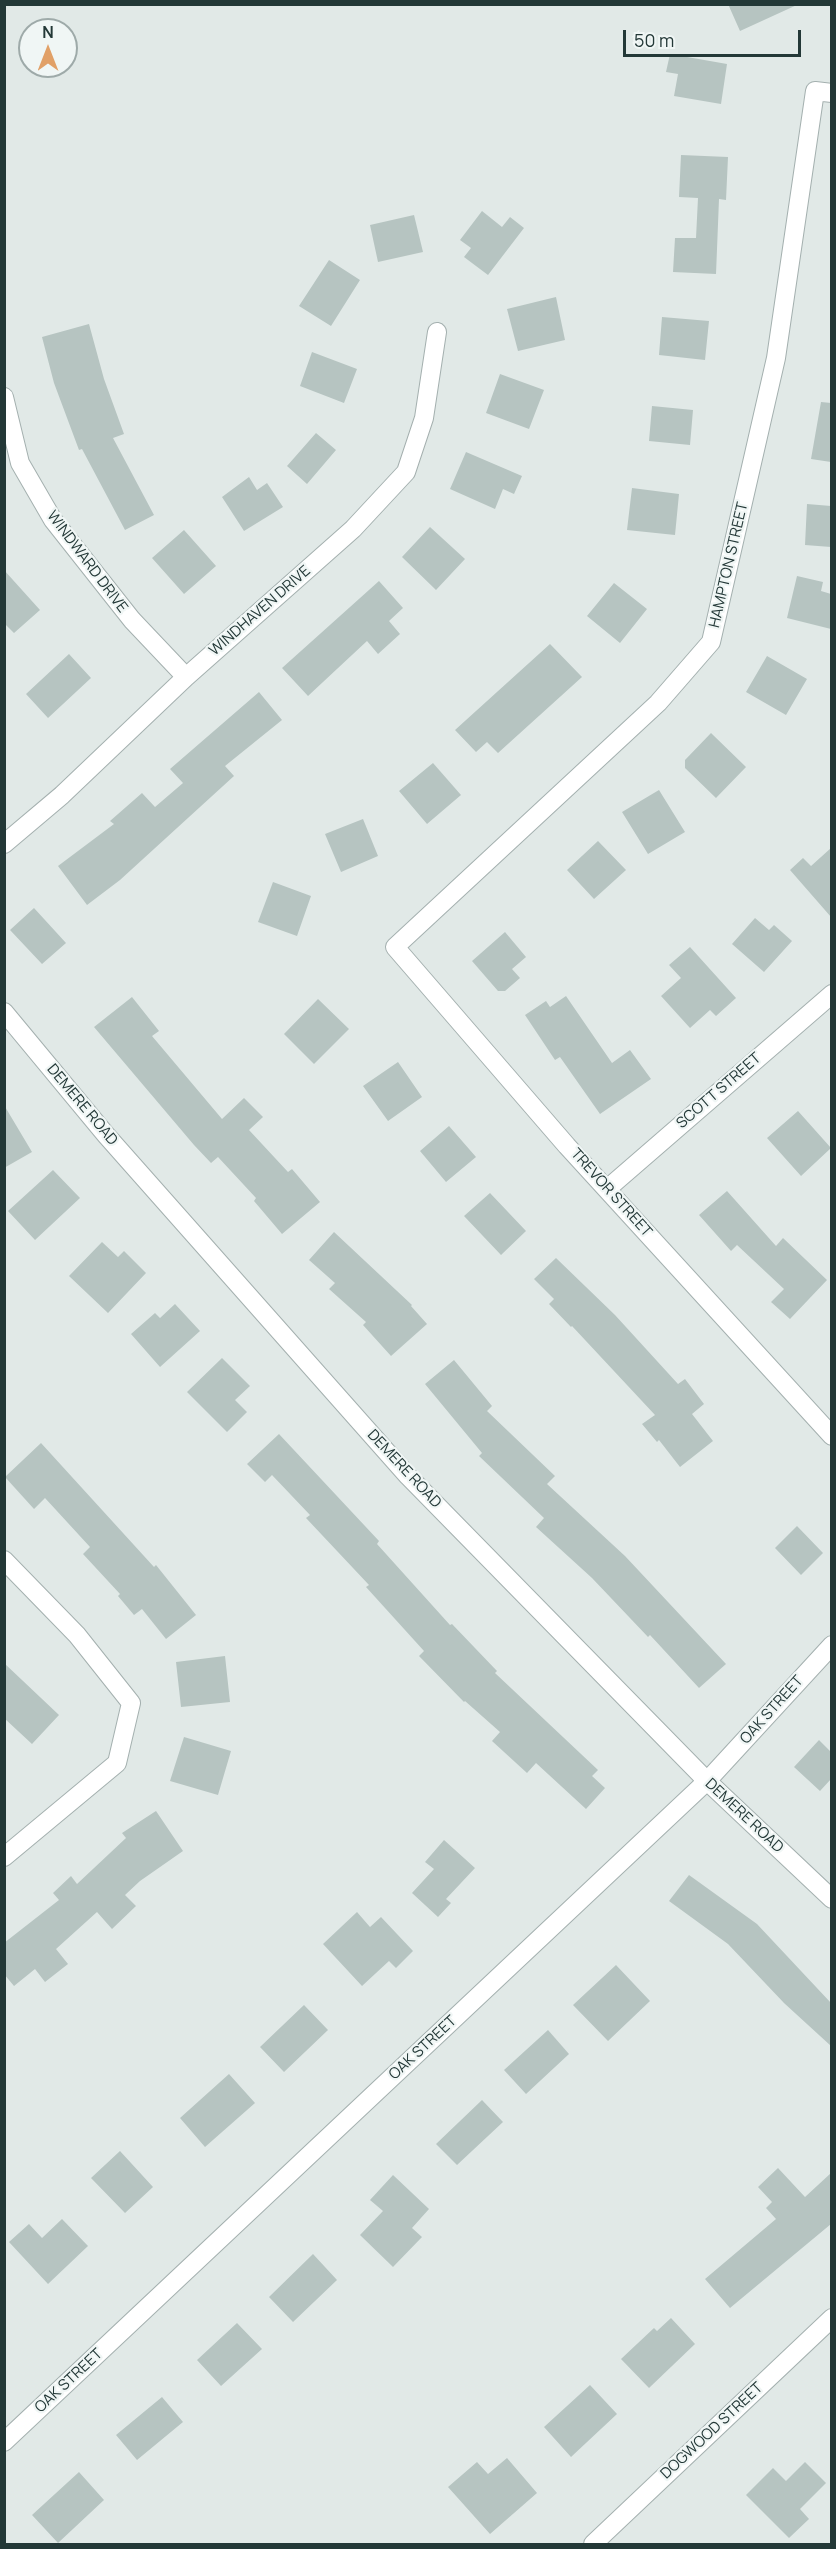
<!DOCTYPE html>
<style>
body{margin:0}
#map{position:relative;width:836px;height:2549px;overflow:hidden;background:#e1e9e7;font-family:Manrope,sans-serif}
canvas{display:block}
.frame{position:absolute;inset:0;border:6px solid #233837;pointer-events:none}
.north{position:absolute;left:18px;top:18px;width:60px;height:60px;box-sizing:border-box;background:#f0f6f5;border:2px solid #9eaaa9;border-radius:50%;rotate:0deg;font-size:16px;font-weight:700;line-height:24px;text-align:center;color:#233837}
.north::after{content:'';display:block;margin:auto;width:21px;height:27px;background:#e1a067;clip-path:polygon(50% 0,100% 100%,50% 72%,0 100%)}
.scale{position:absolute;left:623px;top:30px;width:178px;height:27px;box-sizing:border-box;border:3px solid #233837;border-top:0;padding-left:8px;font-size:18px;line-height:21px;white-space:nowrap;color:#233837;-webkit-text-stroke:4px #f0f6f5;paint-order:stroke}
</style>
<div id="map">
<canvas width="836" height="2549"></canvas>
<div class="frame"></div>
<div class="north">N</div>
<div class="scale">50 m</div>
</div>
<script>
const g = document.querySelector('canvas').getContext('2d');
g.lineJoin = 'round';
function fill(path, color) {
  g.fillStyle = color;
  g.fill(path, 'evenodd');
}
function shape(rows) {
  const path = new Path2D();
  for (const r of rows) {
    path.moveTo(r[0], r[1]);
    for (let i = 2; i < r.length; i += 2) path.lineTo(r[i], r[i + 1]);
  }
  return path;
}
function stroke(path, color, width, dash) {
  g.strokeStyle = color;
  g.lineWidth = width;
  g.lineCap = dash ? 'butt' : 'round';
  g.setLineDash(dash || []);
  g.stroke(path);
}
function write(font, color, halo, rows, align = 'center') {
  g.font = font + ' Manrope,sans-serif';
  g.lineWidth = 4.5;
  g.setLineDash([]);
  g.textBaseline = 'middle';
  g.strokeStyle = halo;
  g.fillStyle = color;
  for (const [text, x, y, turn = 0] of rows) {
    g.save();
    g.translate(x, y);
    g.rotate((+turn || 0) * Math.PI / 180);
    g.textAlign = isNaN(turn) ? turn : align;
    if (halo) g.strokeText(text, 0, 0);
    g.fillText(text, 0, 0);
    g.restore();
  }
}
const building = shape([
 [728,4,799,4,740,31],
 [670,54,727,64,721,104,674,96,678,74,666,72],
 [681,155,728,157,726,200,719,199,716,274,673,272,675,238,696,238,698,198,679,197],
 [482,211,502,227,510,217,524,228,488,275,464,257,471,248,460,240],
 [414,215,423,252,378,262,370,225],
 [329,260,360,280,331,326,299,306],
 [556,297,565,340,518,351,507,309],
 [662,317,709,321,705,360,659,355],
 [89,324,104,379,124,434,113,438,154,515,125,530,82,449,79,450,54,383,42,337],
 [312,352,357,369,344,403,300,386],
 [500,374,544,390,529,429,486,413],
 [821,402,831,403,831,462,811,459],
 [652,406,693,410,690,445,649,441],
 [316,433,336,450,307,484,287,466],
 [466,452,522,476,514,494,503,489,495,509,450,489],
 [249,477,257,490,267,483,283,507,244,531,222,497],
 [632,488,679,494,675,535,627,530],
 [807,504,831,506,831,547,805,545],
 [430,527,465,559,436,590,402,557],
 [184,530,216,566,184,594,152,558],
 [4,570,40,610,14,633,4,623],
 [797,576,823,582,821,591,831,594,831,629,787,618],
 [379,581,403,608,389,621,400,634,378,654,367,641,308,696,282,668],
 [614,583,647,609,620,643,587,616],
 [550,644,582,677,498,753,487,742,476,752,455,730],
 [69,654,91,678,48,718,26,694],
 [767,656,807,679,786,715,746,692],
 [259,692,282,720,225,766,234,776,120,880,87,905,58,866,114,824,110,821,142,793,155,807,183,783,170,769],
 [711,733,746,767,716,798,685,768,685,760],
 [433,763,461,795,427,824,399,791],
 [659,790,685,832,648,854,622,812],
 [363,819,378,856,341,872,325,834],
 [598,841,626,870,594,899,567,870],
 [831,848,831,917,790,870,803,858,811,866],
 [273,882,311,896,297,936,258,922],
 [34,908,66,943,42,964,10,930],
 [755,918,769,930,774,925,792,941,764,972,732,944],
 [505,932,526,957,512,969,520,978,505,991,498,991,472,961],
 [690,947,736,998,716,1016,710,1010,690,1028,661,996,681,978,669,965],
 [566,996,612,1063,630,1050,651,1079,600,1114,560,1057,555,1060,525,1015,546,1001,550,1007],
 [132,997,159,1031,152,1036,222,1119,244,1098,263,1117,249,1130,288,1172,292,1169,320,1202,282,1234,254,1201,256,1198,218,1157,211,1163,194,1145,94,1027],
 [318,999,349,1029,314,1064,284,1034],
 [398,1062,422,1097,388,1121,363,1086],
 [4,1105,32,1152,4,1168],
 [798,1111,831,1148,801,1176,767,1138],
 [449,1126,476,1157,446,1182,420,1151],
 [53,1170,80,1198,35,1240,8,1211],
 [727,1191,776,1246,783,1238,827,1280,790,1319,771,1302,784,1289,737,1245,731,1251,699,1215],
 [490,1193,526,1231,501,1255,464,1216],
 [334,1232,412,1305,411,1306,427,1324,391,1356,363,1325,366,1322,329,1289,335,1283,309,1260],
 [102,1242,118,1257,124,1251,146,1273,108,1313,69,1276],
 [556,1258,615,1315,678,1384,685,1379,704,1404,692,1414,713,1441,680,1467,659,1440,657,1442,642,1424,655,1415,572,1326,571,1327,549,1304,554,1299,534,1279],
 [175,1304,200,1331,160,1367,131,1334,155,1313,160,1318],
 [222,1358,250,1386,235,1400,247,1412,227,1432,187,1392],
 [454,1360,492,1406,487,1411,555,1476,547,1484,625,1556,726,1664,699,1688,650,1635,648,1637,592,1578,536,1527,544,1518,479,1456,482,1453,425,1384],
 [279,1434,379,1541,377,1544,450,1625,452,1624,497,1671,495,1673,598,1770,592,1776,605,1788,586,1809,536,1763,527,1773,492,1741,500,1732,465,1701,464,1702,419,1656,424,1651,366,1587,369,1585,306,1518,310,1515,272,1475,265,1482,247,1464],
 [41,1443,154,1567,156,1565,196,1615,166,1639,142,1609,134,1615,118,1596,120,1594,83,1554,90,1547,45,1498,34,1509,5,1477],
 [797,1526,823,1553,801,1575,775,1548],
 [225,1656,230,1702,181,1707,176,1662],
 [4,1663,59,1715,32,1744,4,1718],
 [184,1737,231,1751,218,1795,170,1781],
 [819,1740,831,1752,831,1779,820,1791,794,1767],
 [156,1811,183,1851,140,1881,125,1895,136,1906,112,1929,97,1912,56,1949,68,1964,45,1982,35,1969,14,1986,4,1974,4,1943,59,1900,53,1893,71,1876,77,1884,126,1838,122,1833],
 [444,1840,475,1868,446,1899,451,1903,438,1917,412,1893,434,1869,425,1862],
 [689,1875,757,1924,831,2003,831,2046,784,2003,728,1944,669,1901],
 [357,1912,370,1927,381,1917,413,1951,396,1968,389,1961,362,1986,323,1944],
 [616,1965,650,2001,608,2041,573,2005],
 [304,2005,328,2030,284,2072,260,2047],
 [548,2030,569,2054,526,2094,504,2070],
 [229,2074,255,2103,205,2147,180,2118],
 [482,2100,503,2122,457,2165,436,2144],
 [120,2151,153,2187,125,2213,91,2178],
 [778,2168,805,2197,831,2173,831,2224,730,2308,705,2279,776,2219,766,2208,772,2202,758,2187],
 [393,2175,429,2209,412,2228,422,2237,393,2267,360,2235,383,2211,370,2200],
 [62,2219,88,2246,48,2284,9,2242,29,2224,42,2238],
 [313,2254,337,2280,293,2322,269,2297],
 [671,2318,695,2344,649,2388,621,2359,654,2328,657,2331],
 [237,2323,262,2349,221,2386,197,2360],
 [590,2385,617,2414,571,2457,544,2427],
 [162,2397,183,2422,137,2460,116,2435],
 [507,2458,537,2493,490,2534,448,2487,477,2462,488,2474],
 [805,2462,826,2483,800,2509,809,2519,789,2538,746,2495,773,2468,786,2481],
 [79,2472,104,2500,58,2543,32,2515]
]);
const street = shape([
 [832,93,815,91,776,358,711,642,658,703,395,947,567,1146,832,1436],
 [4,397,20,463,53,520,132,620,186,677],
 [4,844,62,795,186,677,353,529,406,472,424,418,437,332],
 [4,1012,106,1135,408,1476,707,1781,832,1899],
 [607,1189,832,994],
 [4,1560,77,1635,131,1703,117,1763,4,1857],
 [4,2442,707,1781,832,1645],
 [593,2544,832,2318]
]);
const streetNames = [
 ["WINDWARD DRIVE",87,562,53],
 ["HAMPTON STREET",729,565,-77],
 ["WINDHAVEN DRIVE",260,611,-41],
 ["SCOTT STREET",719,1091,-41],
 ["DEMERE ROAD",82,1105,50],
 ["TREVOR STREET",611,1193,48],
 ["DEMERE ROAD",404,1469,47],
 ["OAK STREET",772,1710,-48],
 ["DEMERE ROAD",744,1816,43],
 ["OAK STREET",423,2048,-43],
 ["OAK STREET",69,2381,-43],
 ["DOGWOOD STREET",712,2431,-43]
];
fill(building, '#b6c4c1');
stroke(street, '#a4b0af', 20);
stroke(street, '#fff', 18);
write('15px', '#233837', '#f0f6f5', streetNames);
</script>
